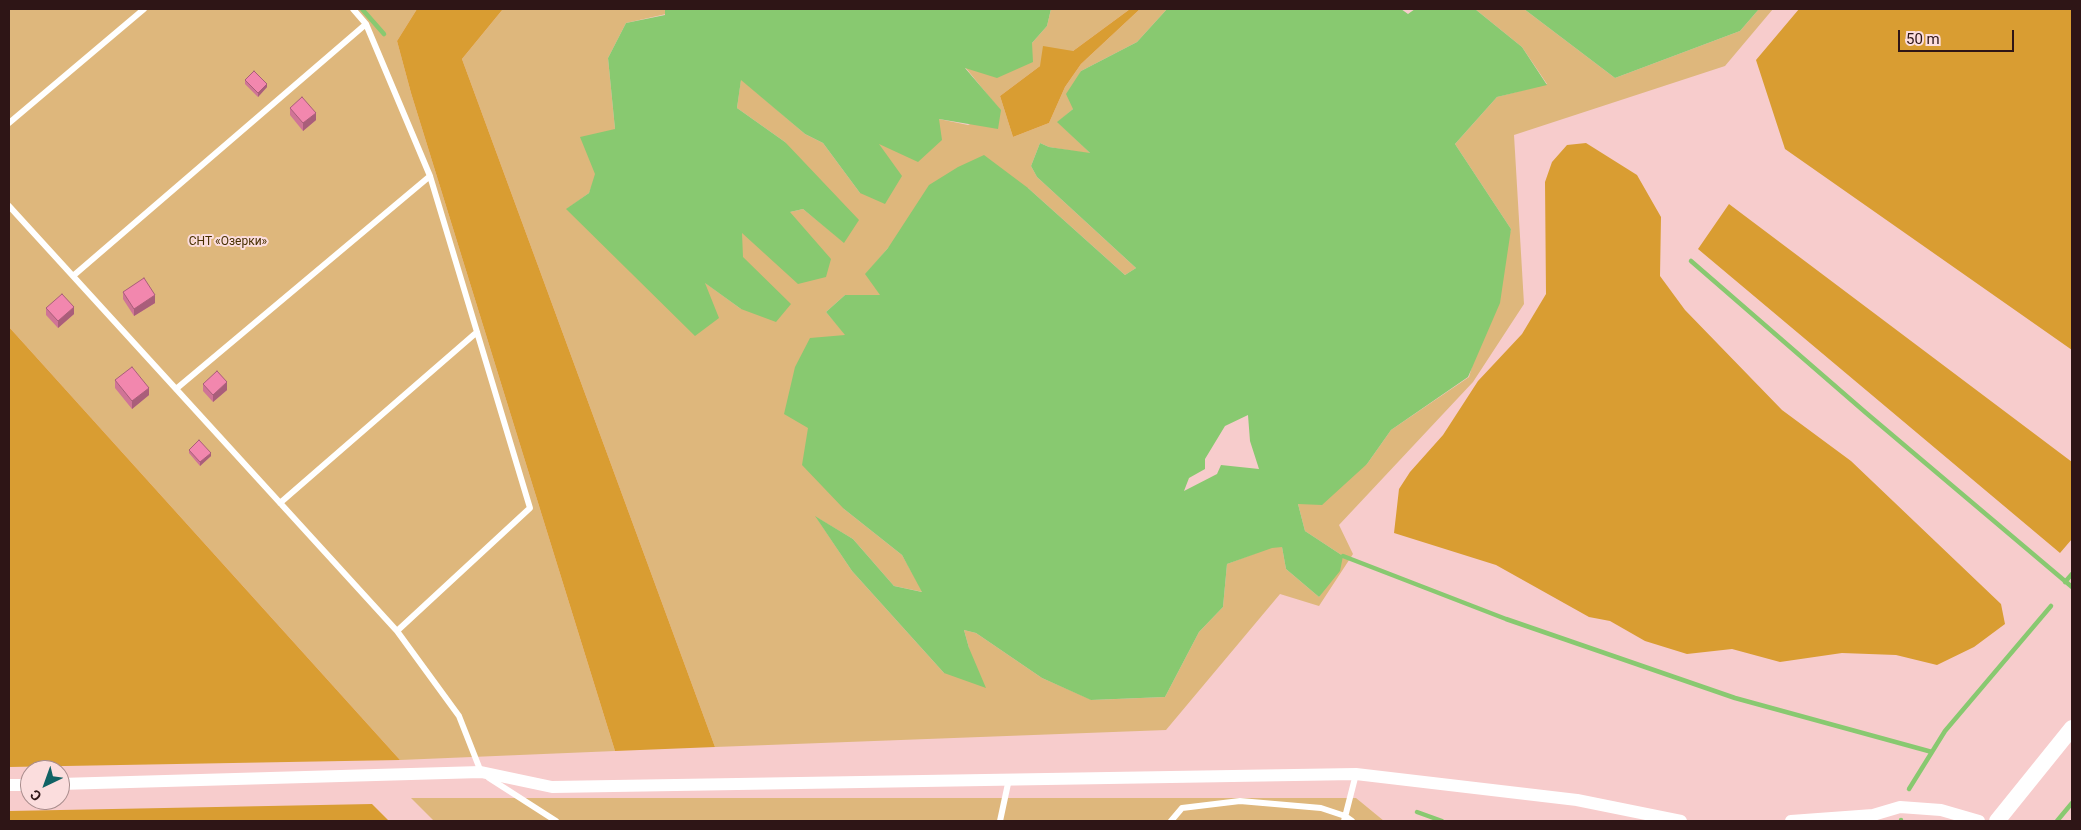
<!DOCTYPE html>
<meta charset="utf-8">
<style>
body{margin:0}
#map{position:relative;width:2081px;height:830px;overflow:hidden;background:#f7cccc;font-family:Roboto,sans-serif}
canvas{display:block}
.frame{position:absolute;inset:0;border:10px solid #2e1516;pointer-events:none}
.north{position:absolute;left:20px;top:760px;width:50px;height:50px;box-sizing:border-box;background:#fbdddd;border:1px solid #a98d8d;border-radius:50%;rotate:222deg;font-size:14px;font-weight:700;line-height:20px;text-align:center;color:#2e1516}
.north::after{content:'';display:block;margin:auto;width:18px;height:22px;background:#116264;clip-path:polygon(50% 0,100% 100%,50% 72%,0 100%)}
.scale{position:absolute;left:1898px;top:30px;width:116px;height:22px;box-sizing:border-box;border:2px solid #2e1516;border-top:0;padding-left:6px;font-size:15px;line-height:18px;white-space:nowrap;color:#2e1516;-webkit-text-stroke:4px #fbdddd;paint-order:stroke}
</style>
<div id="map">
<canvas width="2081" height="830"></canvas>
<div class="frame"></div>
<div class="north">С</div>
<div class="scale">50 m</div>
</div>
<script>
const g = document.querySelector('canvas').getContext('2d');
g.lineJoin = 'round';
function fill(path, color) {
  g.fillStyle = color;
  g.fill(path, 'evenodd');
}
function shape(rows) {
  const path = new Path2D();
  for (const r of rows) {
    path.moveTo(r[0], r[1]);
    for (let i = 2; i < r.length; i += 2) path.lineTo(r[i], r[i + 1]);
  }
  return path;
}
function stroke(path, color, width, dash) {
  g.strokeStyle = color;
  g.lineWidth = width;
  g.lineCap = dash ? 'butt' : 'round';
  g.setLineDash(dash || []);
  g.stroke(path);
}
function write(font, color, halo, rows, align = 'center') {
  g.font = font + ' Roboto,sans-serif';
  g.lineWidth = 4;
  g.setLineDash([]);
  g.textBaseline = 'middle';
  g.strokeStyle = halo;
  g.fillStyle = color;
  for (const [text, x, y, turn = 0] of rows) {
    g.save();
    g.translate(x, y);
    g.rotate((+turn || 0) * Math.PI / 180);
    g.textAlign = isNaN(turn) ? turn : align;
    if (halo) g.strokeText(text, 0, 0);
    g.fillText(text, 0, 0);
    g.restore();
  }
}
const green = shape([
 [9,9,417,9,397,41,411,93,615,751,400,760,9,327],
 [503,9,665,9,666,14,626,23,608,58,615,129,589,193,567,209,597,238,704,282,741,309,742,233,790,212,803,209,844,242,785,142,737,108,741,79,805,134,823,143,860,193,879,144,939,119,968,125,1000,110,965,67,1032,43,1047,26,1051,9,1130,9,1073,51,1040,66,1000,96,1013,137,1049,123,1065,87,1081,64,1140,9,1167,9,1137,42,1081,71,1073,109,1058,122,1091,154,1049,147,1040,143,1031,166,1037,177,1136,268,1125,275,1028,188,888,248,866,274,881,295,845,295,826,312,846,335,808,428,844,509,902,555,923,592,894,586,853,539,816,517,852,571,944,673,969,648,964,630,976,633,1042,678,1092,700,1165,697,1199,632,1223,607,1227,564,1272,547,1282,547,1286,569,1319,597,1343,556,1305,531,1298,504,1367,464,1391,430,1469,377,1511,229,1455,144,1497,97,1547,84,1522,47,1475,9,1524,9,1615,78,1740,31,1759,9,1773,9,1725,66,1514,135,1524,304,1473,382,1339,525,1353,554,1319,606,1280,594,1166,730,715,747,462,59],
 [411,798,1356,798,1384,821,434,821]
]);
const forest = shape([
 [417,9,503,9,462,59,715,747,615,751,411,93,397,41],
 [1130,9,1140,9,1081,64,1065,87,1049,123,1013,137,1000,96,1040,66,1043,46,1073,51],
 [1799,9,2072,9,2072,350,1785,149,1756,60],
 [1586,143,1637,175,1661,217,1660,276,1685,310,1782,410,1851,461,2001,604,2005,624,1974,647,1937,665,1896,655,1842,653,1780,662,1732,649,1687,654,1645,641,1610,621,1589,617,1496,565,1394,533,1399,489,1410,472,1443,435,1478,381,1522,334,1546,294,1545,182,1552,162,1567,145],
 [1729,204,2072,462,2072,539,2060,553,1698,249],
 [9,327,400,760,9,767],
 [372,804,389,821,9,821,9,811]
]);
const water = shape([
 [665,9,1051,9,1047,26,1032,43,1033,62,997,78,965,68,1001,110,998,129,939,119,942,140,918,162,879,144,902,176,885,204,860,193,823,143,805,134,741,80,737,108,785,142,859,220,844,243,803,209,790,212,831,259,826,277,798,284,742,233,743,257,791,304,776,322,741,309,705,283,719,318,695,336,566,209,589,193,595,174,580,137,615,129,608,58,626,23,665,15],
 [1167,9,1401,9,1408,14,1415,9,1475,9,1522,47,1547,85,1497,97,1455,144,1511,229,1500,303,1468,377,1391,430,1367,464,1322,505,1298,504,1305,531,1343,556,1340,571,1319,597,1286,569,1282,547,1272,548,1227,564,1223,607,1199,632,1165,697,1091,700,1042,678,976,633,964,630,969,648,986,688,944,673,852,571,815,516,853,539,894,586,922,592,902,555,844,509,802,465,808,428,784,414,795,367,810,338,845,335,826,312,845,295,880,295,865,274,888,248,929,185,958,167,984,155,1028,188,1125,275,1136,268,1037,177,1031,166,1040,143,1049,147,1090,153,1057,122,1073,109,1066,94,1081,71,1137,42],
 [1248,415,1250,441,1259,469,1221,465,1217,474,1184,491,1189,478,1205,469,1205,459,1225,426],
 [1524,9,1759,9,1740,31,1615,78]
]);
const stream = shape([
 [362,9,384,34],
 [1691,261,1865,412,2072,587],
 [1343,556,1506,619,1735,698,1932,752],
 [2065,582,2072,574],
 [1909,789,1945,731,2051,606],
 [1417,812,1442,821],
 [1901,821,1901,820],
 [2057,821,2072,803]
]);
const service = shape([
 [353,9,366,24,430,176,530,508,397,631],
 [9,123,144,9],
 [9,206,397,631,459,716,481,772],
 [73,276,366,24],
 [176,389,430,176],
 [280,503,477,332],
 [489,778,556,821],
 [1000,821,1009,779],
 [1171,821,1182,808,1240,801,1321,808,1345,816,1352,821],
 [1344,821,1356,774]
]);
const minor = shape([
 [60,784,481,772,552,787,1356,774,1577,800,1681,821],
 [9,785,30,785],
 [1791,821,1873,815,1900,807,1941,810,1979,821]
]);
const tertiary = shape([
 [1997,821,2072,728]
]);
const wall = shape([
 [245,80,267,87,258,97,245,84],
 [290,108,316,120,303,131,290,115],
 [123,292,155,303,134,316,123,299],
 [46,308,74,314,58,328,46,315],
 [115,380,149,395,132,409,115,388],
 [203,384,227,390,213,402,203,391],
 [189,450,211,456,200,466,189,453]
]);
const shadedWall = shape([
 [267,84,267,87,258,97,258,93],
 [316,113,316,120,303,131,303,123],
 [155,295,155,303,134,316,134,309],
 [74,307,74,314,58,328,58,321],
 [227,382,227,390,213,402,213,395],
 [149,388,149,395,132,409,132,401],
 [211,453,211,456,200,466,200,462]
]);
const building = shape([
 [254,71,267,84,258,93,245,80,254,71],
 [302,97,316,113,303,123,290,108,302,97],
 [144,278,155,295,134,309,123,292,144,278],
 [62,294,74,307,58,321,46,308,62,294],
 [132,367,149,388,132,401,115,380,132,367],
 [217,371,227,382,213,395,203,384,217,371],
 [199,440,211,453,200,462,189,450,199,440]
]);
const parkNames = [
 ["СНТ «Озерки»",228,242]
];
fill(green, '#deb77c');
fill(forest, '#d99d32');
fill(water, '#88c970');
stroke(stream, '#88c970', 4.5);
stroke(service, '#fff', 6);
stroke(minor, '#fff', 12);
stroke(tertiary, '#fff', 16);
fill(wall, '#d07496');
fill(shadedWall, '#a95e7a');
fill(building, '#f287ae');
stroke(building, '#a95e7a', 1);
write('12px', '#472f01', '#fbdddd', parkNames);
</script>
